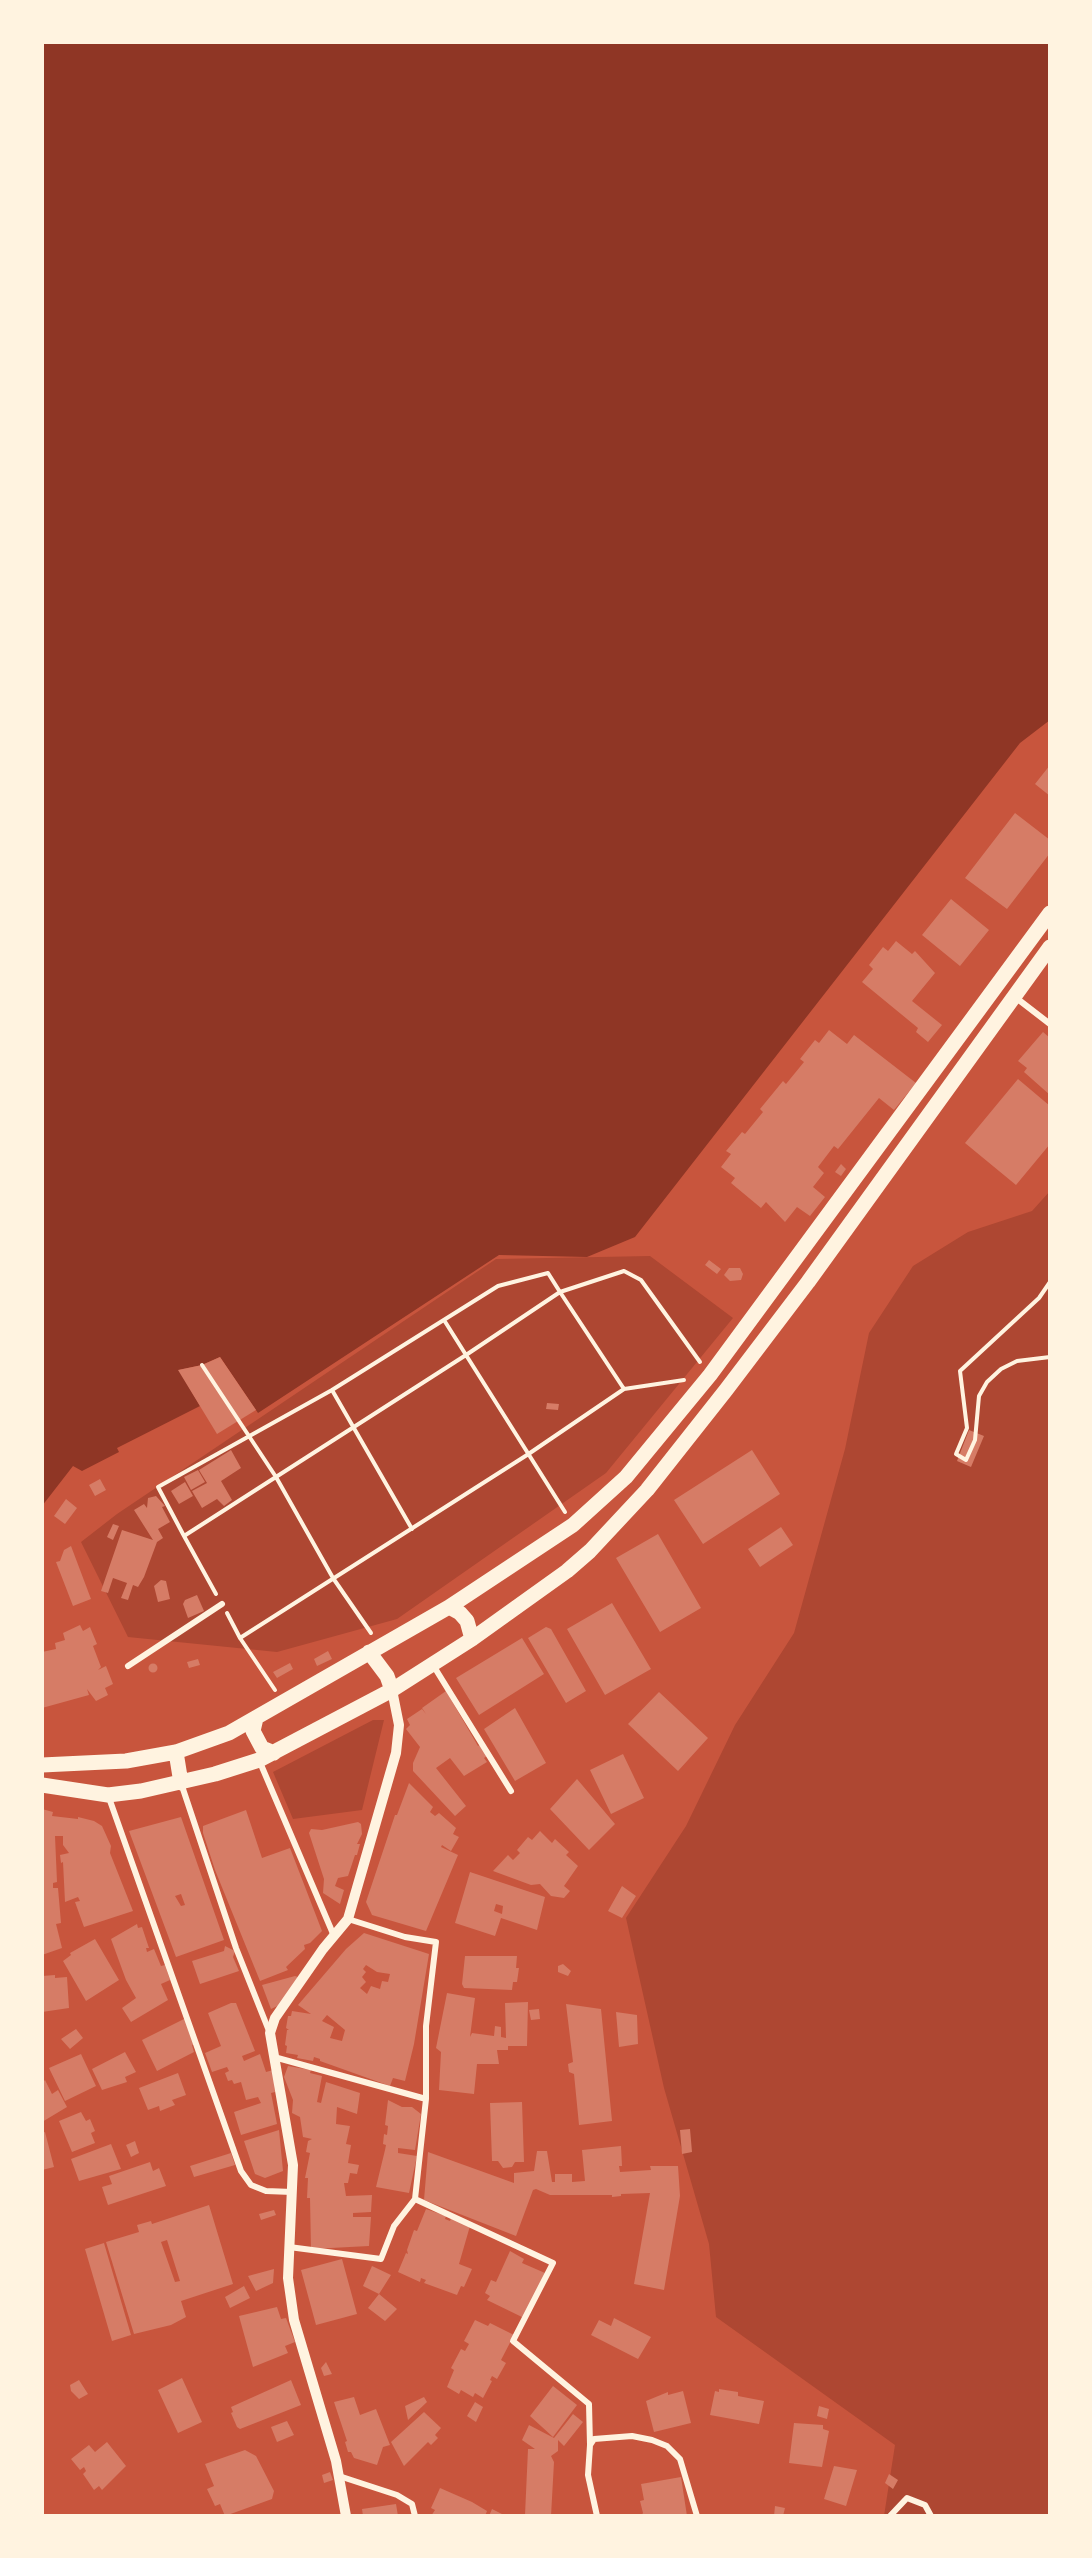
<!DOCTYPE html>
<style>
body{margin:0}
#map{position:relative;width:1092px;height:2558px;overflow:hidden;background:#c8553d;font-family:Raleway,sans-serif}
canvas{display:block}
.frame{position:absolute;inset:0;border:44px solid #fff3e0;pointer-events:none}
</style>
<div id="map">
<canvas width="1092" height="2558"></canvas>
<div class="frame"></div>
</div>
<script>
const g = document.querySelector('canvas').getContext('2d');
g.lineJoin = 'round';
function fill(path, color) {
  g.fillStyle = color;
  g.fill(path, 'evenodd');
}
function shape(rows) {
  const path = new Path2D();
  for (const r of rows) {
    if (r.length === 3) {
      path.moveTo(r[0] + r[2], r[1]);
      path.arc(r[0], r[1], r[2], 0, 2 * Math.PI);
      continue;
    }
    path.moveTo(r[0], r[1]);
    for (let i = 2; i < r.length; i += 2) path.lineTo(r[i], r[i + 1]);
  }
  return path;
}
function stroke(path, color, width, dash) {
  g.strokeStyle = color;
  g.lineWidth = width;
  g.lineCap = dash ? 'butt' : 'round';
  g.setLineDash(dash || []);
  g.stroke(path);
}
const green = shape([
 [1050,1191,1050,2516,884,2516,895,2445,716,2317,709,2244,664,2088,626,1918,686,1826,735,1725,794,1633,845,1449,869,1333,913,1266,968,1232,1032,1211],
 [650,1256,733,1318,606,1473,397,1619,277,1652,128,1637,81,1542,117,1514,496,1259],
 [373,1720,384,1720,362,1810,293,1819,273,1772]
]);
const water = shape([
 [42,42,1050,42,1050,720,1020,743,635,1237,587,1257,499,1255,258,1413,220,1357,202,1365,179,1370,200,1406,117,1448,119,1452,82,1471,73,1466,42,1506]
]);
const building = shape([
 [1050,765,1050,796,1035,784],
 [1015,813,1050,840,1050,853,1007,909,965,878],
 [951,899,989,930,960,966,922,935],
 [896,941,912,954,915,951,935,973,912,1001,942,1025,928,1042,916,1032,918,1028,862,982,873,969,869,965,883,947,888,951],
 [829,1030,847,1044,854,1035,916,1083,894,1110,879,1098,838,1149,834,1146,818,1167,824,1173,813,1187,825,1197,810,1216,797,1207,785,1222,766,1202,761,1208,731,1183,735,1178,721,1167,731,1154,726,1151,742,1132,745,1134,763,1112,760,1109,783,1081,786,1084,804,1062,800,1059,815,1040,819,1043],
 [1043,1032,1050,1038,1050,1095,1024,1072,1027,1068,1018,1061],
 [1018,1079,1050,1106,1050,1144,1016,1185,965,1143],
 [841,1164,846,1169,841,1176,835,1172],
 [709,1260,721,1269,717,1274,705,1265],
 [729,1268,740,1268,743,1274,741,1280,730,1281,724,1275],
 [220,1357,256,1410,217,1434,178,1370,202,1365],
 [547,1403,559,1404,558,1410,546,1409],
 [969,1430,984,1436,971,1467,957,1461],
 [231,1450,241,1468,221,1481,232,1500,224,1506,217,1499,202,1508,192,1491,207,1483,199,1470],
 [752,1450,780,1494,703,1544,674,1500],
 [198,1470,205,1482,191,1490,184,1477],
 [100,1479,106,1490,95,1496,89,1485],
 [185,1482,193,1496,179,1504,171,1491],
 [156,1496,165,1506,162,1507,170,1522,158,1529,163,1538,157,1542,144,1577,138,1587,133,1585,128,1600,121,1598,127,1583,113,1578,108,1593,101,1591,122,1530,153,1540,134,1510,144,1504,147,1508,148,1498],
 [66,1499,77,1508,65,1524,54,1516],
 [113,1524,119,1526,113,1540,107,1537],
 [781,1527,793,1545,760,1567,748,1549],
 [658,1534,701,1608,660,1632,616,1558],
 [71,1546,91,1599,73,1606,56,1562,60,1561,64,1550],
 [161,1580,166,1581,170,1599,158,1602,154,1586],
 [197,1595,204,1611,188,1618,183,1604,185,1600],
 [612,1603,651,1669,605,1695,567,1629],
 [80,1625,83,1631,90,1627,97,1644,93,1646,101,1667,98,1670,106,1666,113,1684,105,1688,108,1695,96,1701,87,1689,89,1695,42,1708,42,1652,56,1649,55,1643,65,1640,63,1633],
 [546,1627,551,1629,586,1691,566,1703,528,1638],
 [522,1638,544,1674,479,1715,456,1678],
 [328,1651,332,1659,317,1666,314,1659],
 [198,1659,200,1665,189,1668,187,1662],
 [290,1663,293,1669,277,1678,273,1672],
 [153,1668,4.5],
 [446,1691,478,1746,480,1745,487,1756,484,1758,487,1762,464,1776,450,1758,436,1768,466,1806,455,1816,413,1771,413,1763,420,1747,406,1729,410,1725,407,1719,422,1709,426,1714,422,1708],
 [659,1692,708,1738,678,1771,628,1724],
 [515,1708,546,1763,515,1781,484,1729],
 [623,1754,644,1798,611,1814,590,1770],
 [577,1779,615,1824,589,1850,550,1809],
 [409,1783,433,1807,430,1812,435,1816,439,1813,456,1828,453,1834,459,1837,451,1851,442,1845,441,1847,458,1855,426,1931,372,1915,366,1902,395,1815,397,1815],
 [42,1809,53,1812,52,1816,78,1819,78,1817,94,1821,102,1826,111,1846,110,1853,133,1911,84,1927,75,1902,80,1901,78,1897,65,1902,63,1862,61,1863,60,1855,69,1853,63,1845,63,1836,55,1836,57,1882,53,1883,53,1888,58,1888,61,1923,56,1924,62,1948,42,1955],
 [246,1810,262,1858,290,1848,322,1931,310,1943,304,1945,305,1949,286,1967,288,1970,260,1981,215,1870,203,1833,203,1826],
 [181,1817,224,1940,176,1957,129,1831],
 [181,1894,185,1905,181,1906,175,1896],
 [358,1822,361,1824,362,1834,357,1844,360,1844,357,1855,355,1855,348,1876,338,1878,335,1886,344,1890,340,1904,323,1893,324,1879,309,1833,311,1829,322,1830],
 [540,1831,552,1843,555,1839,569,1852,566,1855,578,1866,564,1886,570,1891,564,1898,551,1896,540,1884,531,1885,493,1871,508,1855,513,1860,520,1853,517,1850,528,1837,532,1840],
 [470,1872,545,1897,537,1930,501,1918,495,1936,455,1923],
 [496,1904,503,1906,502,1914,494,1911],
 [622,1886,636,1896,622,1918,608,1911],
 [137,1924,138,1928,142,1927,149,1948,146,1948,147,1952,154,1949,161,1966,165,1965,170,1980,161,1984,168,2000,131,2022,122,2008,136,1998,126,1980,111,1939],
 [364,1933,429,1954,414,2044,405,2081,393,2078,390,2086,320,2061,320,2059,314,2057,313,2061,297,2058,298,2055,286,2053,287,2046,285,2045,287,2030,289,2030,286,2028,288,2016,291,2016,292,2011,311,2014,298,2005,346,1949],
 [366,1965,377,1972,390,1974,388,1982,382,1981,380,1989,371,1986,367,1994,360,1988,366,1982,362,1977,366,1972,363,1969],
 [327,2015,345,2030,342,2041,330,2038,334,2027,322,2021],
 [95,1939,119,1980,86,2001,63,1961,71,1955,70,1953],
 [225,1946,235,1951,233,1957,239,1971,200,1984,192,1961,224,1951],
 [465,1956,517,1956,516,1968,519,1968,517,1982,513,1982,512,1990,464,1988,462,1984],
 [563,1964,571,1971,568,1976,558,1972,558,1966],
 [55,1975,55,1978,67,1977,69,2008,42,2012,42,1976],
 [295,1976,298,1977,282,2004,271,2009,262,1985],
 [447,1993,475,1998,470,2037,472,2033,494,2036,495,2026,501,2027,501,2037,506,2038,505,2003,528,2002,527,2046,508,2046,508,2050,497,2050,499,2064,477,2064,474,2094,439,2090,441,2052,436,2048],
 [231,2003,236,2003,255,2051,242,2056,244,2061,260,2054,266,2072,273,2070,275,2092,271,2093,277,2124,241,2135,234,2112,261,2103,258,2097,246,2100,241,2082,234,2084,232,2080,228,2081,225,2073,229,2071,227,2067,212,2072,205,2053,221,2046,208,2013],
 [566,2004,601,2009,612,2121,579,2125,574,2074,569,2072,568,2064,573,2062],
 [539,2009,540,2019,531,2020,529,2010],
 [616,2012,637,2015,638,2044,619,2047],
 [186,2018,195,2044,192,2045,194,2052,157,2071,142,2040],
 [76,2029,83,2038,70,2049,61,2039],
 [125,2052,136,2072,125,2077,127,2082,102,2090,92,2069],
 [81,2054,96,2086,65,2101,49,2068],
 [288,2066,311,2070,310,2073,322,2076,317,2102,321,2103,326,2082,360,2093,357,2114,337,2107,336,2124,350,2126,346,2144,351,2145,348,2163,359,2165,357,2174,350,2173,348,2183,344,2183,346,2196,372,2195,371,2212,353,2213,353,2217,371,2217,369,2246,311,2249,310,2198,307,2198,308,2178,305,2178,310,2153,306,2152,308,2141,312,2139,303,2137,300,2117,292,2113,293,2100,284,2077],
 [178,2073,186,2095,172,2100,175,2105,160,2111,159,2106,148,2110,139,2088],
 [45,2080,52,2094,58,2090,67,2107,42,2122,42,2083],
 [388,2100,402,2107,412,2107,421,2114,415,2150,398,2148,398,2153,417,2156,409,2193,376,2187,385,2150,386,2145,383,2144,384,2134,387,2135,388,2126,385,2125],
 [522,2102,524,2162,515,2162,512,2167,503,2168,498,2161,492,2161,490,2103],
 [81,2112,86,2121,90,2119,95,2131,91,2133,95,2143,72,2152,59,2121],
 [690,2129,692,2152,682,2154,680,2130],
 [279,2130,283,2171,265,2178,255,2174,244,2141],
 [45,2132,54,2167,42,2170,42,2133],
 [135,2141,139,2153,131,2157,126,2145],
 [111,2144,121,2169,79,2181,71,2159],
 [621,2146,622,2166,619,2166,620,2172,651,2170,650,2166,678,2166,680,2196,664,2290,634,2284,650,2193,621,2194,621,2196,612,2197,612,2195,550,2195,536,2189,533,2190,516,2236,424,2200,428,2152,514,2183,514,2173,534,2171,537,2151,547,2151,552,2182,555,2182,555,2174,572,2174,572,2182,585,2181,582,2150],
 [231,2153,235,2165,194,2177,190,2166],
 [150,2162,153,2171,159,2168,166,2186,108,2205,102,2187,112,2184,109,2176],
 [209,2205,233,2284,181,2301,186,2317,171,2325,134,2334,106,2242,139,2232,137,2225,151,2221,152,2224],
 [167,2240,180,2281,175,2282,161,2242],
 [426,2209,446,2216,445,2219,450,2221,451,2218,470,2226,459,2264,472,2269,464,2287,461,2286,457,2295,424,2283,426,2280,421,2278,420,2282,398,2272,406,2253,408,2254,407,2250,414,2230,417,2231],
 [274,2210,276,2215,261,2220,259,2214],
 [104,2243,131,2335,112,2341,85,2249],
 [510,2251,524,2259,522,2263,545,2273,524,2318,487,2300,490,2296,485,2293,491,2280,496,2282],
 [342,2259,357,2314,316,2325,301,2270],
 [372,2266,391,2275,379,2294,363,2286],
 [274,2269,273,2283,256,2291,248,2276],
 [244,2286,250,2298,230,2308,225,2297],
 [379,2294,397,2309,385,2321,368,2308],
 [277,2307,281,2319,286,2318,295,2342,285,2346,288,2353,253,2367,239,2316],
 [614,2318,651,2337,638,2359,591,2335,599,2320,611,2326],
 [475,2320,488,2326,490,2323,514,2335,501,2360,506,2363,497,2379,492,2376,490,2380,492,2381,483,2398,475,2393,473,2397,461,2390,459,2394,447,2387,454,2370,451,2368,461,2349,465,2351,469,2344,464,2341],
 [326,2362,332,2374,324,2376,321,2368],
 [182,2378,202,2422,178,2433,158,2390],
 [79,2380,88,2394,79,2399,71,2391,70,2385],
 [291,2380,301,2405,240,2429,237,2427,231,2413,233,2412,231,2407],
 [553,2386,577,2405,553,2437,530,2416],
 [719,2389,738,2392,738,2396,764,2401,759,2424,710,2415,715,2391,719,2392],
 [683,2391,691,2423,654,2432,646,2401,668,2392,668,2395],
 [354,2397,360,2415,376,2409,390,2445,383,2447,377,2465,354,2458,351,2452,348,2452,345,2442,347,2441,334,2402],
 [424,2397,427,2402,408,2420,405,2406],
 [475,2402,483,2407,476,2422,467,2416],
 [819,2406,829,2409,827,2419,817,2416],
 [424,2412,441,2428,435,2435,438,2438,431,2445,428,2442,404,2466,391,2442],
 [573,2414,583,2422,564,2446,558,2440,558,2451,551,2456,554,2462,551,2516,525,2515,528,2449,535,2449,522,2440,529,2425,554,2438],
 [287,2421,294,2435,277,2442,271,2427],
 [794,2423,823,2425,823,2429,829,2431,822,2467,789,2463],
 [107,2442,126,2466,102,2490,99,2486,94,2490,83,2474,86,2471,84,2467,80,2470,71,2459,89,2445,95,2452],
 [245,2450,256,2456,274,2491,272,2499,225,2516,220,2504,215,2506,207,2489,214,2486,205,2464],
 [834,2466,857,2470,846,2506,824,2499],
 [330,2472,333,2480,324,2483,322,2475],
 [889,2474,898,2480,893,2489,885,2483],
 [681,2477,687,2516,641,2516,643,2513,640,2501,644,2500,641,2484],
 [440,2488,472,2502,487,2511,485,2516,431,2516,435,2510,431,2508],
 [396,2504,398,2516,363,2516,362,2509],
 [775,2506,785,2508,783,2516,774,2516],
 [492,2509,506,2516,489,2516]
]);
const path = shape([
 [1050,1282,1039,1298,960,1371,967,1428,956,1454,966,1460,975,1440,979,1396,987,1382,1001,1369,1017,1361,1050,1357],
 [202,1365,276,1477,333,1578,371,1633],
 [332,1390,412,1529],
 [565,1512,466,1355,560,1292,624,1389,684,1380],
 [184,1536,158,1487,332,1390,498,1286,548,1273,560,1292,624,1271,641,1280,700,1362],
 [216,1594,184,1536,466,1355,444,1320],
 [227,1613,240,1638,527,1455,624,1389],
 [240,1638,275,1690]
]);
const minor = shape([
 [1015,997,1050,1024],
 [433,1665,511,1791],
 [128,1666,222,1604],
 [259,1760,334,1936],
 [181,1783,236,1948,269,2031],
 [108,1795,241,2171,251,2185,266,2191,292,2192],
 [274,2057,426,2099],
 [415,2199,553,2263,513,2341,589,2404,590,2445],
 [289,2247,381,2259,394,2226,415,2199,426,2099,426,2026,436,1942,405,1937,348,1919],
 [339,2476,397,2495,412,2504,415,2516],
 [597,2516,588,2475,590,2445,594,2439,632,2436,652,2440,667,2446,680,2459,697,2516],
 [890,2516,907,2498,925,2505,931,2516]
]);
const tertiary = shape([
 [346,2516,336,2461,294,2320,288,2278,293,2165,270,2033,275,2018,323,1949,348,1919,396,1753,399,1725,392,1690]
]);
const primary = shape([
 [449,1607,460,1613,467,1621,472,1639],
 [369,1652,387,1676,392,1690],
 [256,1718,253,1731,262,1748,274,1753],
 [176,1752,181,1783],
 [42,1765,126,1761,176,1752,229,1733,449,1607,573,1525,626,1477,710,1375,1050,913],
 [42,1785,108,1795,141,1791,215,1774,259,1760,392,1690,472,1639,567,1571,590,1551,647,1490,726,1390,808,1282,1050,947]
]);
fill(green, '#ae4732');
fill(water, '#8f3625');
fill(building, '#d67c66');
stroke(path, '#fff3e0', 4);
stroke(minor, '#fff3e0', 6);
stroke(tertiary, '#fff3e0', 10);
stroke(primary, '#fff3e0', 15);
</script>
